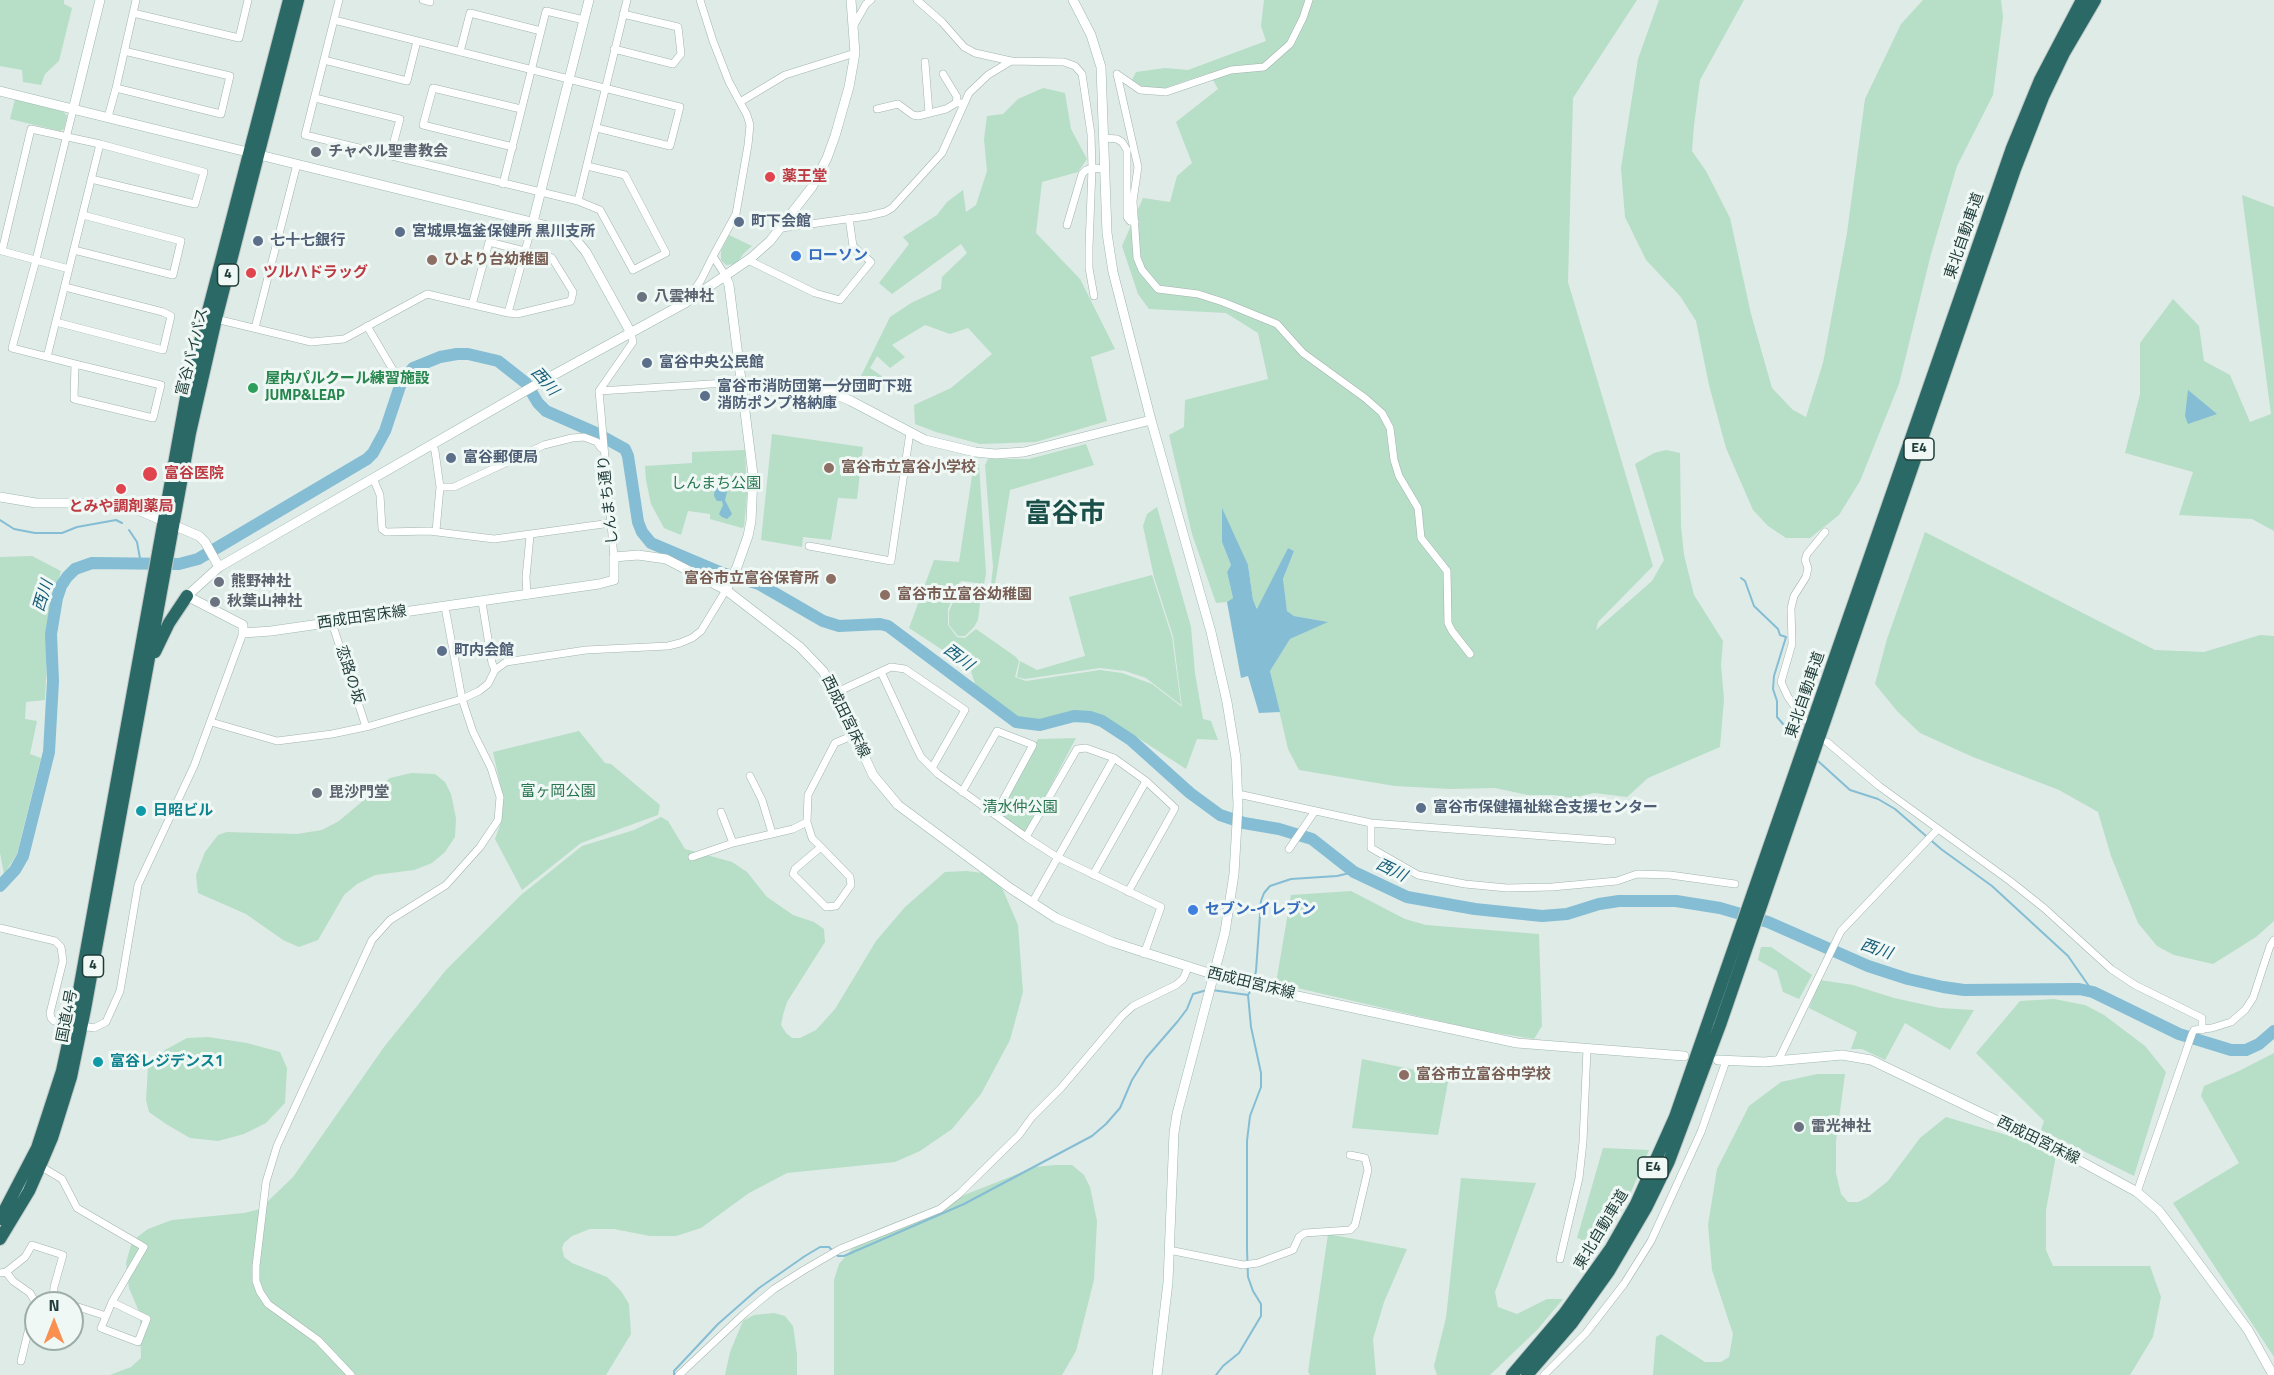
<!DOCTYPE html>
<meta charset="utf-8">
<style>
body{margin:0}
#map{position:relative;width:2274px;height:1375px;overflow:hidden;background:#dfebe7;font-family:"Titillium Web",sans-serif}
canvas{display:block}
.north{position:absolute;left:24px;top:1291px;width:60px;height:60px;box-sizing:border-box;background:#f0f8f5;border:2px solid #9cada9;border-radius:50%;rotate:0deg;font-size:16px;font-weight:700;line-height:24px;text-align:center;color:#1f3c38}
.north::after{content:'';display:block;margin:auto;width:21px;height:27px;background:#f99050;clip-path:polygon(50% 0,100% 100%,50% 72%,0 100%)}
</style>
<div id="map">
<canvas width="2274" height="1375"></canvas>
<div class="north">N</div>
</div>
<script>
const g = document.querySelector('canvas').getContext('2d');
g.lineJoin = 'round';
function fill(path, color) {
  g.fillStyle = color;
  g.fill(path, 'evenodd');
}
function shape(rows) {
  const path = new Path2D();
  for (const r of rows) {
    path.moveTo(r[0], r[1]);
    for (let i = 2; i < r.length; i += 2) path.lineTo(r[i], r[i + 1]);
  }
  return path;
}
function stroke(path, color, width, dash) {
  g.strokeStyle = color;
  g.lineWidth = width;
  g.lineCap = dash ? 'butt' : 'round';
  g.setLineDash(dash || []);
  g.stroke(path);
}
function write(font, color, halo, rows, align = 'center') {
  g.font = font + ' "Titillium Web","Noto Sans JP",sans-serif';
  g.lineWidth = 6;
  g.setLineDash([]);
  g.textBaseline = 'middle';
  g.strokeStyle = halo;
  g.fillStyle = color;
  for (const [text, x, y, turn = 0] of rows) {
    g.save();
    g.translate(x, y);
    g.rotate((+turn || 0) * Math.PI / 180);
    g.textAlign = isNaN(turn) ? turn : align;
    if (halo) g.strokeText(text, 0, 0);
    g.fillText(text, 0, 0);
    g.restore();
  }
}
const green = shape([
 [0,0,64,0,64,4,72,8,59,61,45,74,41,85,23,82,22,70,0,66],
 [1264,0,1637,0,1573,98,1568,282,1653,566,1598,622,1596,630,1652,581,1664,560,1635,464,1654,453,1666,450,1680,453,1681,526,1684,555,1694,595,1723,641,1721,665,1724,699,1720,747,1648,778,1627,797,1594,793,1572,798,1554,795,1528,795,1495,788,1451,789,1395,786,1299,770,1288,749,1270,671,1290,639,1327,622,1294,616,1287,611,1283,579,1294,551,1288,548,1258,610,1253,600,1248,565,1222,542,1231,565,1227,572,1233,598,1227,602,1216,603,1192,534,1169,435,1184,427,1185,400,1268,379,1258,333,1226,313,1149,309,1138,294,1122,246,1143,198,1170,202,1177,176,1192,163,1176,122,1218,89,1209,73,1162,89,1143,87,1132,80,1136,72,1165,68,1188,70,1266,41,1261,26],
 [1659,0,1744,0,1700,80,1694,125,1692,151,1706,171,1730,218,1751,314,1772,388,1793,410,1806,417,1823,363,1847,233,1865,99,1901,24,1923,0,2001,0,2003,17,1993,95,1957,166,1931,254,1899,384,1860,481,1839,515,1810,538,1786,538,1768,526,1753,510,1726,448,1709,385,1696,321,1680,296,1646,260,1625,217,1621,168,1638,59],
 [1043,88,1065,93,1071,129,1087,159,1078,172,1042,182,1036,233,1080,279,1115,349,1091,357,1107,421,1036,442,980,444,936,432,915,424,914,405,951,388,992,354,968,328,950,334,925,325,892,345,905,357,890,368,877,356,870,368,883,377,877,382,860,378,890,317,911,303,941,289,942,277,967,253,961,244,892,294,879,283,909,244,903,237,937,215,947,202,963,190,966,212,976,205,987,171,984,139,987,116,1003,114,1018,99],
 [15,99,64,112,67,116,64,129,60,131,10,119],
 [2242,195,2274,207,2274,531,2252,519,2179,515,2193,472,2125,453,2140,394,2140,343,2173,299,2199,326,2204,361,2230,375,2250,422,2271,414],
 [729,235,752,246,744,253,736,264,726,265,721,260,721,251],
 [772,434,863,447,857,499,838,498,831,540,803,537,802,547,761,540],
 [1086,444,1094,465,1010,490,995,585,991,585,993,567,985,465,988,459,1029,459],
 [745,450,747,495,744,527,742,528,710,519,710,514,688,511,681,535,664,528,651,504,646,480,645,466,692,463,692,452],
 [974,463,979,464,986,574,984,584,962,581,959,583,948,609,948,625,957,637,965,638,976,629,1016,657,1019,661,1015,677,1026,681,1100,670,1122,673,1152,684,1182,707,1173,636,1154,577,1143,526,1147,514,1157,507,1191,627,1195,673,1203,719,1211,721,1218,740,1197,739,1186,769,1104,716,1079,712,1050,720,1028,721,1007,712,975,684,970,668,909,628,934,560,959,562],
 [1925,532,2155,650,2204,652,2260,635,2274,636,2274,921,2256,937,2213,964,2174,955,2157,946,2138,923,2111,856,2098,812,2059,790,1973,757,1920,733,1897,711,1875,684,1887,639],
 [32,556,61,571,49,612,45,700,26,702,25,719,37,721,30,754,41,758,17,854,4,874,0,853,0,557],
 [1152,575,1172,637,1181,705,1146,678,1125,671,1100,668,1025,679,1017,677,1020,661,1037,670,1085,656,1069,597],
 [962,583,982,586,978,620,974,627,965,636,958,636,949,625,949,611],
 [579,731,605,763,611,764,660,805,658,815,581,843,522,890,495,839,500,825,503,797,493,752],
 [1076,738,1027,831,1023,832,997,814,1038,739],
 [411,773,435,774,445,782,451,794,456,818,455,837,445,852,432,863,414,870,375,875,357,884,344,895,318,940,299,947,283,940,246,914,198,893,196,875,205,852,218,835,227,832,297,834,322,830,339,821,390,778],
 [661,817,668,821,685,849,732,862,747,872,767,897,793,915,814,922,824,929,825,942,787,1002,783,1015,781,1025,786,1033,792,1038,800,1038,816,1030,835,1009,876,941,905,907,945,872,967,871,990,874,1003,890,1018,925,1023,992,1010,1040,981,1094,952,1129,920,1151,895,1162,787,1173,749,1193,701,1228,676,1236,650,1236,614,1229,590,1229,572,1236,564,1243,562,1248,564,1257,572,1263,607,1277,621,1291,629,1304,631,1334,606,1375,110,1375,131,1367,141,1358,140,1314,129,1288,126,1263,132,1241,148,1229,172,1220,244,1213,260,1209,293,1177,384,1047,446,970,521,895,582,846,634,830],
 [1351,891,1405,919,1426,925,1539,934,1542,1026,1534,1039,1478,1030,1276,983,1291,895],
 [1761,947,1771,947,1812,975,1799,999,1783,992,1777,971,1758,960],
 [1820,980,1853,985,1894,998,1940,1008,1974,1010,1950,1050,1905,1023,1885,1060,1862,1049,1851,1049,1857,1032,1809,1008],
 [2054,999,2085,1005,2104,1015,2145,1046,2166,1072,2134,1176,2041,1130,2044,1121,1976,1053,2020,1001],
 [208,1037,247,1043,280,1052,287,1068,285,1103,266,1123,244,1134,218,1141,190,1138,166,1124,149,1112,146,1100,148,1067,165,1050,187,1038],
 [2274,1053,2274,1357,2173,1203,2239,1163,2201,1096,2204,1086,2239,1071],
 [1362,1059,1449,1077,1438,1135,1352,1128],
 [1817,1074,1845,1074,1836,1141,1836,1173,1841,1194,1848,1202,1858,1202,1868,1197,1888,1181,1920,1138,1946,1117,2057,1150,2046,1210,2046,1250,2053,1266,2150,1266,2161,1297,2153,1337,2130,1375,1653,1375,1656,1337,1661,1334,1705,1362,1721,1362,1729,1357,1733,1334,1712,1270,1708,1225,1717,1169,1749,1106,1781,1082],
 [1603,1148,1649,1150,1631,1192,1599,1247,1577,1238],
 [1055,1165,1072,1165,1084,1175,1090,1187,1097,1221,1094,1280,1076,1351,1062,1375,834,1375,834,1280,839,1264,851,1250,876,1230,1035,1167],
 [1461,1178,1536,1183,1495,1292,1498,1307,1517,1314,1547,1299,1563,1299,1537,1330,1490,1375,1437,1375,1434,1366,1446,1318],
 [1328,1234,1407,1249,1384,1302,1373,1339,1376,1375,1310,1375,1308,1372],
 [774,1313,785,1316,793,1326,797,1354,797,1375,725,1375,730,1352,743,1321,754,1315]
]);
const water = shape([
 [2188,390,2217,414,2188,424,2185,416],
 [723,481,727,481,729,484,725,500,732,514,727,519,722,517,719,514,723,505,722,501,717,501,714,496,715,487],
 [1222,508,1248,565,1253,600,1257,609,1288,548,1294,551,1283,579,1287,611,1294,616,1328,622,1290,639,1270,671,1280,712,1259,713,1248,676,1241,678,1227,602,1233,598,1227,572,1231,565,1222,542]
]);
const stream = shape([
 [0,520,14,529,35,533,62,533,77,527,116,520,122,523],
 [129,530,137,542,141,564],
 [1741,578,1745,581,1754,606,1778,629,1780,635,1786,637,1774,676,1773,689,1777,701,1777,717,1797,740],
 [1818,761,1850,790,1878,799,1895,809,1941,849,1992,886,2068,956,2093,992],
 [1253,982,1256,971,1261,901,1264,893,1270,886,1291,879,1337,876,1354,872],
 [1212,990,1248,995],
 [674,1375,674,1371,718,1324,759,1288,805,1256,820,1247,829,1247,838,1256,844,1256,964,1204,1092,1136,1106,1124,1120,1108,1132,1080,1146,1058,1178,1021,1187,1009,1193,994,1207,990],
 [1216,1375,1223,1366,1239,1353,1261,1316,1261,1304,1253,1291,1248,1277,1247,1249,1247,1141,1250,1116,1261,1087,1261,1073,1251,1027,1248,995,1252,988]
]);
const river = shape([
 [0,886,15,870,23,856,49,752,53,681,51,634,57,598,61,586,67,577,75,569,92,563,179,564,198,559,367,459,373,453,385,431,401,383,413,368,440,357,457,354,468,354,498,361,526,383,538,403,546,411,594,432,625,449,628,456,638,522,642,532,651,543,722,573,759,584,823,621,839,626,880,624,888,626,1016,722,1040,725,1074,716,1090,717,1102,721,1131,740,1190,793,1220,815,1244,823,1279,829,1312,839,1354,872,1407,897,1475,909,1542,916,1567,914,1599,904,1619,901,1676,901,1720,908,1768,922,1868,966,1908,979,1943,987,1964,990,2079,989,2093,992,2179,1034,2231,1050,2246,1050,2259,1044,2274,1031]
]);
const street = shape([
 [339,0,305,135,578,201,600,210,633,270,666,253,625,175,587,166],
 [423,0,430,2,430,0],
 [700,0,713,41,729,82,747,115,750,125,748,145,736,214,713,256,725,275],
 [917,0,942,22,964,47,975,53,1011,61,1064,62,1075,66,1082,74,1091,134,1092,168,1105,169],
 [133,13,239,38,248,0],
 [334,20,680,107,670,146,597,128],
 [854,25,866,4,871,0],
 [541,31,546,11,584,20],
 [614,49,673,64,681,54,678,27,623,14],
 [124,51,230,76,221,114,116,88,136,0],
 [460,52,470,13,541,31,503,184],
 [324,60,407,81,417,41],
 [925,62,929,113],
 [943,74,957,97,956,103],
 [1117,74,1138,167,1133,201,1137,258,1142,270,1158,289,1198,294,1223,302,1277,324,1303,353,1365,398,1382,413,1390,428,1394,460,1399,476,1418,508,1421,538,1447,571,1448,623,1452,631,1470,654],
 [1117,74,1140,90,1166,92,1231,70,1264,67,1290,44,1303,18,1309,0],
 [315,98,400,119,390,156],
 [740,102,785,75,855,53],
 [877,109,898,104,913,115,918,116,946,109,956,103,963,103],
 [73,110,36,260,12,348,75,364],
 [108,117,116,88],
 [1105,138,1117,139,1122,142,1127,150,1127,217,1130,221,1135,222],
 [513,147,423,125,433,88,521,109],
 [578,201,627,0],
 [1067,225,1082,174,1086,170,1092,168,1089,247,1089,268,1094,296],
 [782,228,868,216,885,212,892,208,942,153,969,93,988,75,1011,61],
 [74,250,173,275,181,241,83,215],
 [748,260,815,293,840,300,871,262,853,246,849,218],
 [69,269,2,251,31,129,100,144,204,172,195,204,91,179],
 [688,299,701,280,713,256],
 [472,305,489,242,552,258,573,292,571,301,517,314,508,313],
 [216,319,311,342,344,339,427,294,508,313,533,222],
 [56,322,163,350,171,316,163,312,65,287],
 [367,326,396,375],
 [255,328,297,164],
 [47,357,100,144],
 [75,364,161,385,153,418,74,399,75,364],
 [599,391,742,382],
 [432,444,435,451,440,487,436,531],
 [373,478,380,495,382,529,386,532,429,531,494,539,611,523],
 [440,487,454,487,544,445,572,438,584,437,597,442,601,448,603,449],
 [809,546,891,561,910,432],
 [614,557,599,391,633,342,631,333],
 [527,595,526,577,530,536],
 [482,602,492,663,495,670],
 [332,623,366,727],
 [881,672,916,747,921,757,938,774,1026,837,1057,857,1161,907,1144,954],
 [835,693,891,667,905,669,965,710,932,768],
 [1804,720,1788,697,1781,682,1792,644,1791,608,1794,596,1806,577,1808,568,1805,560,1807,554,1825,532],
 [211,722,277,741,332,734,370,726,462,699,479,691,488,684,495,670,506,662,586,650,668,646,680,643,692,638,701,631,726,590],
 [1827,742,1879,786,2010,881,2044,908,2111,969,2135,985,2202,1018,2202,1030],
 [750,776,762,800,772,833],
 [962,792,997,731,1033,745,995,815],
 [1238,794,1371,823,1612,841],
 [721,812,733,843],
 [807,822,812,838,821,847,850,877,851,885,836,906,826,907,793,874,795,869,821,847],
 [1371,823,1371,848,1418,875,1465,884,1507,888,1552,887,1617,881,1637,874,1670,875,1735,884],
 [1026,837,1077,749,1086,748,1114,758,1146,781,1175,808,1128,892],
 [1289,849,1315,811],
 [692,857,733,843,793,829,807,822,808,795,835,743,854,735],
 [1093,875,1146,781],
 [1032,903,1114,758],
 [0,928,55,941,61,947,63,961,50,1013,51,1018,54,1021,94,1028,106,1022,120,991,138,885,194,766,243,633],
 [1778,1061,1841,931,1938,829],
 [40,1166,62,1179,77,1208,144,1247,112,1302],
 [2137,1192,2192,1034,2194,1030,2212,1028,2231,1022,2245,1010,2253,998,2270,946,2274,940],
 [1169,1250,1243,1265,1258,1263,1293,1250,1299,1237,1305,1233,1350,1230,1355,1225,1368,1170,1365,1158,1350,1155],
 [1560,1259,1579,1178,1583,1142,1587,1049],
 [6,1272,13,1281,30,1293,36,1303],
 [0,1273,6,1272,25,1257,32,1245,63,1255,54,1287,53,1303],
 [112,1302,147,1319,138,1342,101,1328,112,1302],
 [72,1305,106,1316],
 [21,1361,35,1303],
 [351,1375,318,1340,268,1304,260,1292,256,1281,256,1266,266,1182,277,1146,372,940,390,920,446,885,480,847,498,820,500,797,491,768,473,732,462,699,445,607],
 [679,1375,745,1313,774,1289,804,1270,840,1249,940,1209,959,1194,1019,1135,1032,1117,1061,1088,1122,1016,1133,1006,1176,985,1183,979,1188,968],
 [1544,1375,1586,1333,1624,1284,1651,1241,1701,1132,1726,1061]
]);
const secondary = shape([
 [851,0,855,53,849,87,835,136,827,158,812,187,770,241,751,258,685,303,539,383,219,567,187,596,243,625,243,633,271,631,599,584,614,580,614,557,638,555,666,559,726,590,800,647,823,671,835,693,873,775,898,805,1010,888,1056,918,1112,942,1246,985,1517,1043,1684,1056],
 [1073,0,1091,35,1101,67,1107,233,1113,272,1151,420],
 [0,91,556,228,572,235,586,252,631,333],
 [73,110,100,0],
 [533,222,589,0],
 [725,275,729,285,753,475,751,521,748,536,737,567,726,590],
 [742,382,779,389,808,387,823,389,851,401,925,440,975,452,995,454,1024,452,1151,420,1211,632,1227,702,1236,758,1238,805,1234,874,1225,932,1177,1114,1174,1133,1168,1282,1157,1375],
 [0,497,36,503,110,503,133,508,199,536,205,542,219,567],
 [1718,1060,1764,1062,1842,1055,1871,1060,2073,1157,2137,1192,2159,1211,2179,1237,2248,1330,2273,1375]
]);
const highway = shape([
 [155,652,169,623,187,596],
 [0,1219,37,1148,62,1071,76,1007,187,392,289,0],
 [0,1239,29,1191,40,1166,52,1138,71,1077,85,1009,190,433,216,319,298,0],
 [1512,1375,1564,1314,1611,1248,1636,1204,1675,1117,2012,148,2040,80,2082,0],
 [1527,1375,1572,1323,1609,1271,1646,1208,1669,1161,1720,1025,2015,169,2043,97,2064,53,2095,0]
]);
const markers = [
 [316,152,6,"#6b7280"],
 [770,177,6,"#e0444e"],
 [739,222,6,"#5c6f8a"],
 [400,232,6,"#5c6f8a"],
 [258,241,6,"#5c6f8a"],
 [796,256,6,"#3f7fe0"],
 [432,260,6,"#8d6e63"],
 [251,273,6,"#e0444e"],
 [642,297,6,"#6b7280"],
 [647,363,6,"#5c6f8a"],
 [253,388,6,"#2e9e5b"],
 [705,396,6,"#5c6f8a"],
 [451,458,6,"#5c6f8a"],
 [829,468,6,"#8d6e63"],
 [150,474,8,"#e0444e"],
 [121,489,6,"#e0444e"],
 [831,579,6,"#8d6e63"],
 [219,582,6,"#6b7280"],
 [885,595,6,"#8d6e63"],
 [215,602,6,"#6b7280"],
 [442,651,6,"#5c6f8a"],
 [317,793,6,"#6b7280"],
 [1421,808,6,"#5c6f8a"],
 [141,811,6,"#0f9aa8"],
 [1193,910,6,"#3f7fe0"],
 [98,1062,6,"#0f9aa8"],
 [1404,1075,6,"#8d6e63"],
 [1799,1127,6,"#6b7280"]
];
const shields = [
 [228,275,21],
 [1919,449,30],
 [93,966,21],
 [1653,1168,30]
];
const shieldNames = [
 ["4",228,275],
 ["E4",1919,449],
 ["4",93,966],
 ["E4",1653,1168]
];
const worshipNames = [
 ["チャペル聖書教会",328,152],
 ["八雲神社",654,297],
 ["熊野神社",231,582],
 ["秋葉山神社",227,602],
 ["毘沙門堂",329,793],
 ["雷光神社",1811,1127]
];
const healthNames = [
 ["薬王堂",782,177],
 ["ツルハドラッグ",263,273],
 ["富谷医院",164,474],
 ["とみや調剤薬局",121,507,"center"]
];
const serviceNames = [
 ["町下会館",751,222],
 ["宮城県塩釜保健所 黒川支所",412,232],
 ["七十七銀行",270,241],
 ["富谷中央公民館",659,363],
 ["富谷市消防団第一分団町下班",717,387],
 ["消防ポンプ格納庫",717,404],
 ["富谷郵便局",463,458],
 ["町内会館",454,651],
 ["富谷市保健福祉総合支援センター",1433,808]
];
const streetNames = [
 ["東北自動車道",1965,236,-71],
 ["富谷バイパス",193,352,-76],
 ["しんまち通り",609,500,-96],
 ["西成田宮床線",362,618,-8],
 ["恋路の坂",349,675,72],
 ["東北自動車道",1806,695,-71],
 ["西成田宮床線",845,717,64],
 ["西成田宮床線",1251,984,14],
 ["国道4号",68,1016,-79],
 ["西成田宮床線",2038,1141,26],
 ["東北自動車道",1602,1230,-59]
];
const shopNames = [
 ["ローソン",808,256],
 ["セブン-イレブン",1205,910]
];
const educationNames = [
 ["ひより台幼稚園",444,260],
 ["富谷市立富谷小学校",841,468],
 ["富谷市立富谷保育所",819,579,"right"],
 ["富谷市立富谷幼稚園",897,595],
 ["富谷市立富谷中学校",1416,1075]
];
const leisureNames = [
 ["屋内パルクール練習施設",265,379],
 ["JUMP&LEAP",265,396]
];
const parkNames = [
 ["しんまち公園",716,484],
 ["富ヶ岡公園",558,792],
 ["清水仲公園",1020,808]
];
const cultureNames = [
 ["日昭ビル",153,811],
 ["富谷レジデンス1",110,1062]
];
const waterNames = [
 ["西川",544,382,49],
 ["西川",44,596,-73],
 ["西川",958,658,37],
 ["西川",1391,871,26],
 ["西川",1876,950,19]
];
const townNames = [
 ["富谷市",1065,515]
];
fill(green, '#b7dec6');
fill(water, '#84bdd4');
stroke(stream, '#84bdd4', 2);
stroke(river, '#84bdd4', 12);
stroke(street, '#a2b3af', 8);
stroke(secondary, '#9db7b1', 10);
stroke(highway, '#c0c8c7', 14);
stroke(street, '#fff', 7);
stroke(secondary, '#fff', 9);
stroke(highway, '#2a6965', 12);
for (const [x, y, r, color] of markers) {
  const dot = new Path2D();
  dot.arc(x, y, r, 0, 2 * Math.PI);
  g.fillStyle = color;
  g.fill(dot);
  stroke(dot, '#f0f8f5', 2);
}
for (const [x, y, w] of shields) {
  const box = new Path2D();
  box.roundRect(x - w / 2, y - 11, w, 22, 4.5);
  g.fillStyle = '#f0f8f5';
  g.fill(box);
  stroke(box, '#1f3c38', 1.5);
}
write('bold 14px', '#1f3c38', null, shieldNames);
write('bold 15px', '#5b616d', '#f0f8f5', worshipNames, 'left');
write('bold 15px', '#be3a42', '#f0f8f5', healthNames, 'left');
write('bold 15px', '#4e5e75', '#f0f8f5', serviceNames, 'left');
write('15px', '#1f3c38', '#f0f8f5', streetNames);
write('bold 15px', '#366cbe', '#f0f8f5', shopNames, 'left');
write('bold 15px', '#785e54', '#f0f8f5', educationNames, 'left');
write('bold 15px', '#27864d', '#f0f8f5', leisureNames, 'left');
write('15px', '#287550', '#f0f8f5', parkNames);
write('bold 15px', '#0d838f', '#f0f8f5', cultureNames, 'left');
write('italic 16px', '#175d7a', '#f0f8f5', waterNames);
write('bold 27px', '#1a4f49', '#f0f8f5', townNames);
</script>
